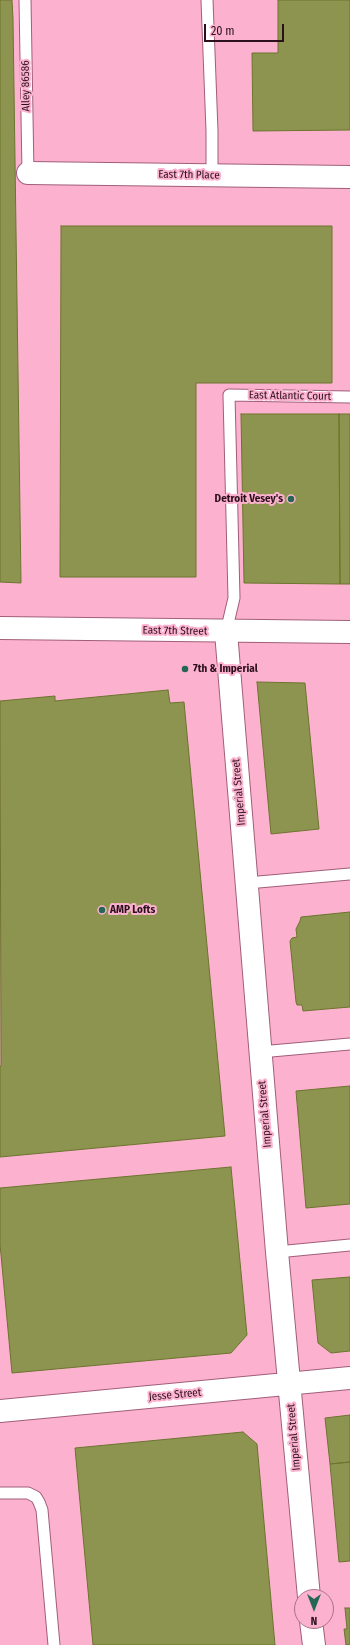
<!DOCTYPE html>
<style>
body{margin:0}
#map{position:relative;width:350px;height:1645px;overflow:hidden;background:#fcb2ce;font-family:"Fira Sans Condensed",sans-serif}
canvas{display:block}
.north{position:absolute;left:294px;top:1589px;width:40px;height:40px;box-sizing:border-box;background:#fcb2ce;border:1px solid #a97287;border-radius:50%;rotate:180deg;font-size:11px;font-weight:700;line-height:16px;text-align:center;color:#2c111d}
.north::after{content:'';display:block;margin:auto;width:14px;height:18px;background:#246656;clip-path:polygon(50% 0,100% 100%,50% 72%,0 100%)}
.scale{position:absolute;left:204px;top:24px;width:80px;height:18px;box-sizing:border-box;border:2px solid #2c111d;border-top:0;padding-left:5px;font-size:12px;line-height:14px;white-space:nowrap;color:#2c111d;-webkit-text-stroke:3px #fcb2ce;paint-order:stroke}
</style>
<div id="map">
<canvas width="350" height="1645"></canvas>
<div class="north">N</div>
<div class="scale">20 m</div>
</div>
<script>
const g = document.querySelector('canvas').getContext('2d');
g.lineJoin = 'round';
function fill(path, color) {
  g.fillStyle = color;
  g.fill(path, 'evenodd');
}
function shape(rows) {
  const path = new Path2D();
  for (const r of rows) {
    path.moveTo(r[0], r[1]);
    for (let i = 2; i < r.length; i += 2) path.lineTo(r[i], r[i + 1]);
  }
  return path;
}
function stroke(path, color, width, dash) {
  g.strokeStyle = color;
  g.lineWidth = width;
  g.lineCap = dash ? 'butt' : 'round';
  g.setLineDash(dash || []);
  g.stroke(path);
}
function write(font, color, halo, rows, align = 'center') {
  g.font = font + ' "Fira Sans Condensed",sans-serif';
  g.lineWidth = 4;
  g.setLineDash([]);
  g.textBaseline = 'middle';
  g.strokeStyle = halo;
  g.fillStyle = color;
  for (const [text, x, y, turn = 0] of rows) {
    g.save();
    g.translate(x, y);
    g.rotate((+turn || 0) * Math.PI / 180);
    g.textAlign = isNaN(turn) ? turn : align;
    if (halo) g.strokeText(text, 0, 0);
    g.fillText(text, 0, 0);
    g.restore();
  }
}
const building = shape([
 [0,0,12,0,13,19,21,583,0,582,0,0],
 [278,0,350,0,350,130,253,131,252,53,278,53,278,0],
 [61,226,332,226,332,383,196,383,196,577,60,577,61,226],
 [241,414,339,414,340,584,244,583,241,414],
 [339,414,350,414,350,584,340,584,339,414],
 [257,682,305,683,319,829,271,834,257,682],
 [168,690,170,703,184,702,225,1136,0,1157,0,1066,1,1066,0,701,55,696,55,701,168,690],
 [350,912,350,1007,303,1011,302,1005,297,1005,296,1002,290,941,292,938,297,937,296,929,300,921,301,917,350,912],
 [350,1086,350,1204,306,1208,296,1091,350,1086],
 [231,1167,247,1335,231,1353,12,1373,0,1244,0,1188,231,1167],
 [350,1277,350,1351,331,1353,318,1343,312,1280,350,1277],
 [350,1415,350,1462,330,1464,325,1418,350,1415],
 [243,1432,257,1444,275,1645,93,1645,75,1448,243,1432],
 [350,1462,350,1561,339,1562,330,1464,350,1462],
 [345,1608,350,1608,350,1645,346,1645,344,1629,347,1629,345,1608]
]);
const service = shape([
 [25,0,28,173],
 [207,0,212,131,212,175],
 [226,632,234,598,229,395,350,397],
 [247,883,350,874],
 [260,1052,350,1044],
 [277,1252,350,1245],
 [0,1493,28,1493,36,1497,39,1502,42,1510,54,1645]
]);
const minor = shape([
 [28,173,350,177],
 [226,632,277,1252,309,1597],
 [0,1411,350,1378],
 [311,1621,314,1645]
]);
const secondary = shape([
 [0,628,350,632]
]);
const markers = [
 [291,499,4,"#246656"],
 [185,669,4,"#246656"],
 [102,910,4,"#246656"]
];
const streetNames = [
 ["Alley 86586",26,86,-91],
 ["East 7th Place",189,175,1],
 ["East Atlantic Court",290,396,1],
 ["East 7th Street",175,631,1],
 ["Imperial Street",239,792,-95],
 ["Imperial Street",265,1114,-95],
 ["Jesse Street",175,1395,-5],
 ["Imperial Street",294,1437,-95]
];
const poiNames = [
 ["Detroit Vesey's",283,499,"right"],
 ["7th & Imperial",193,669],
 ["AMP Lofts",110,910]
];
fill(building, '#8c944f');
stroke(building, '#6d742f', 1);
stroke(service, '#a05e79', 13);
stroke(minor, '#a05e79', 24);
stroke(secondary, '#a05e79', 24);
stroke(service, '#fff', 11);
stroke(minor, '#fff', 22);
stroke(secondary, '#fff', 22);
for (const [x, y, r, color] of markers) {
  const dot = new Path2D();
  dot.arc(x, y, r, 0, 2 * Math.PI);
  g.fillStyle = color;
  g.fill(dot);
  stroke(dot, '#fcb2ce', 1.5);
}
write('11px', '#2c111d', '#fcb2ce', streetNames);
write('bold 11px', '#2c111d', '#fcb2ce', poiNames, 'left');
</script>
